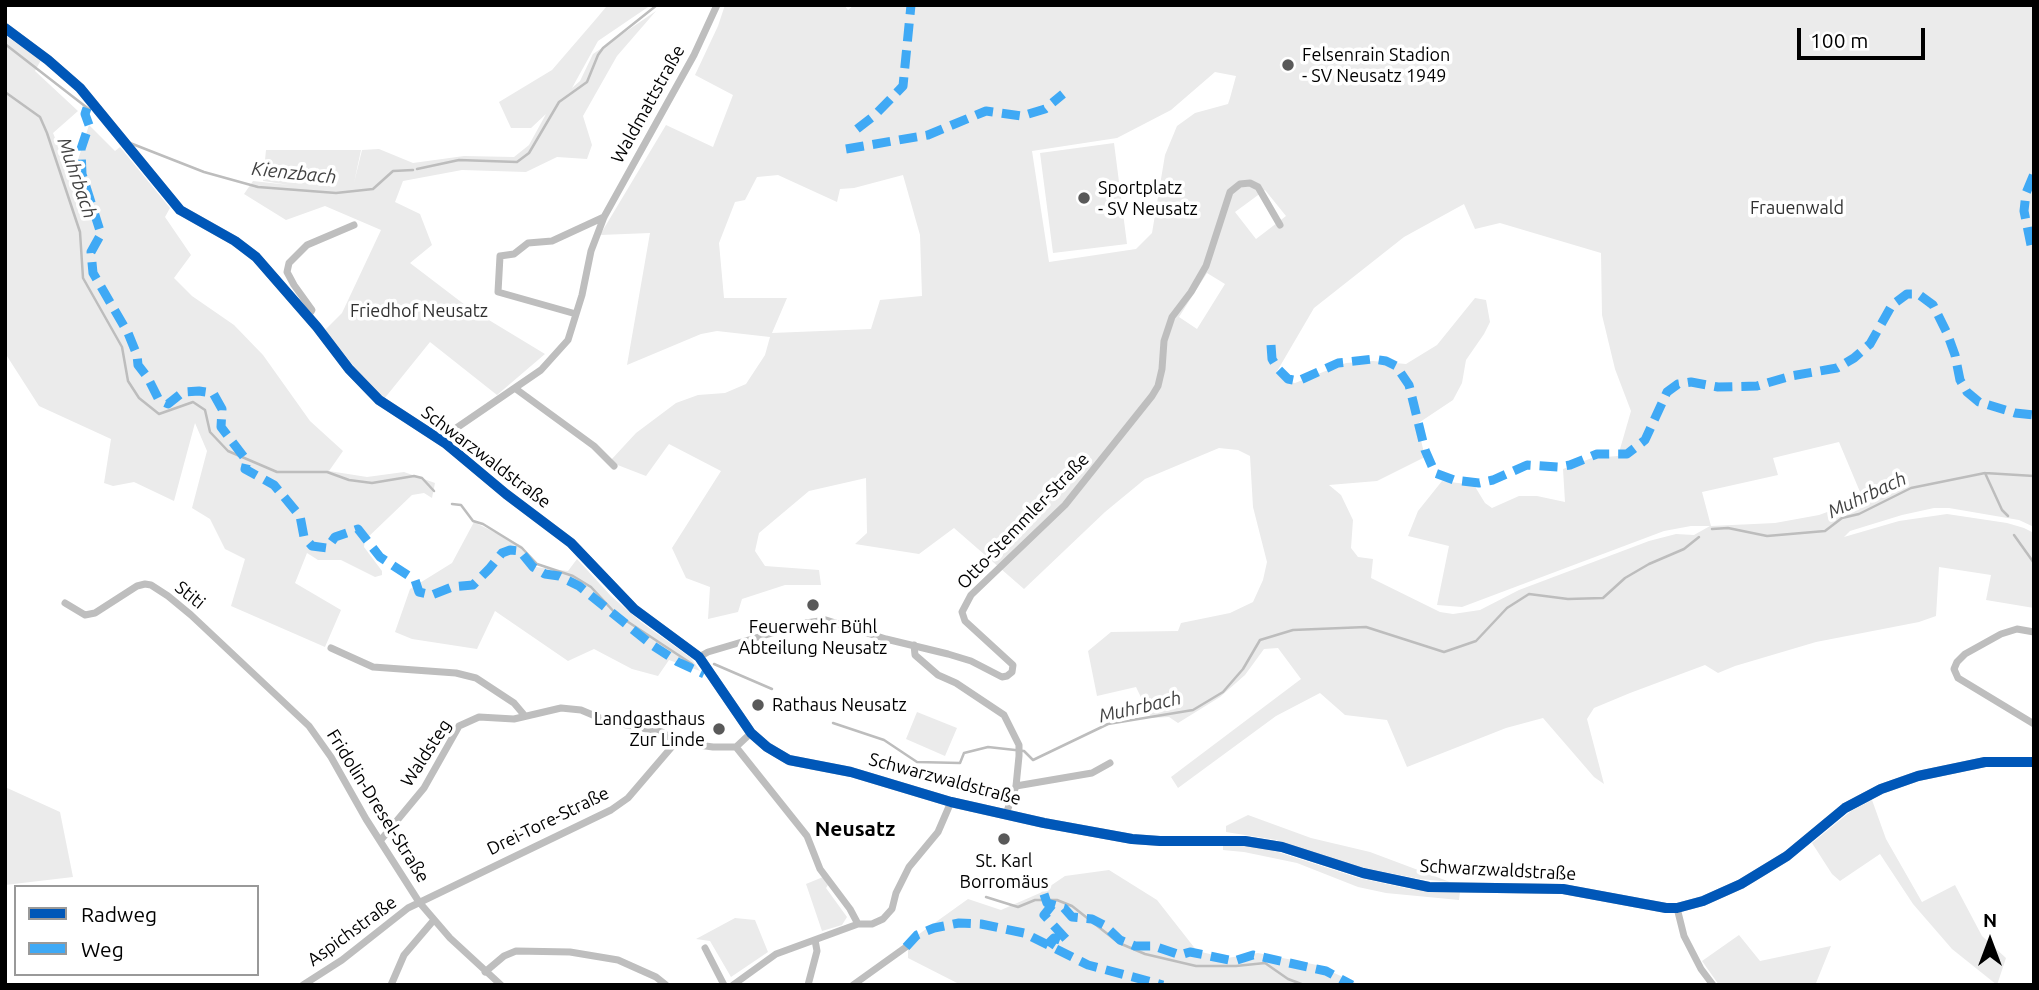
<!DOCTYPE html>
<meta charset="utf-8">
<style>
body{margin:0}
#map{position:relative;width:2039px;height:990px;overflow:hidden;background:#fff;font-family:Ubuntu,sans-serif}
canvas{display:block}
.frame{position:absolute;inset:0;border:7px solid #000;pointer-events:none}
.legend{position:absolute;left:14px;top:885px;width:245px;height:91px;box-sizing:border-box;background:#fff;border:2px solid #999;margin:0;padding:9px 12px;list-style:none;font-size:21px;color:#000}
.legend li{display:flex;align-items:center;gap:14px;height:35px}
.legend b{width:35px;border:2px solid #999}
.north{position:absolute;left:1955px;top:906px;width:70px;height:70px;-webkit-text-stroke:5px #fff;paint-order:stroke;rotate:0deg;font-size:19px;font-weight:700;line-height:28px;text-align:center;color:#000}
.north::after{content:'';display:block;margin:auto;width:24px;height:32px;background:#000;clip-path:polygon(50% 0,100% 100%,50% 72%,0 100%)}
.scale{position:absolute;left:1797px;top:28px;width:128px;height:32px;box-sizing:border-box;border:4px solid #000;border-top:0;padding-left:9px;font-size:21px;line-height:24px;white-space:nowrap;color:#000;-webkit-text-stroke:5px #fff;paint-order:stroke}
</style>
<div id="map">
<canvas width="2039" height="990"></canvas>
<div class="frame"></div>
<ul class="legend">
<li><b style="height:9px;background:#0057b8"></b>Radweg</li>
<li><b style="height:9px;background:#3fa9f5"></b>Weg</li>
</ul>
<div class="north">N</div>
<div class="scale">100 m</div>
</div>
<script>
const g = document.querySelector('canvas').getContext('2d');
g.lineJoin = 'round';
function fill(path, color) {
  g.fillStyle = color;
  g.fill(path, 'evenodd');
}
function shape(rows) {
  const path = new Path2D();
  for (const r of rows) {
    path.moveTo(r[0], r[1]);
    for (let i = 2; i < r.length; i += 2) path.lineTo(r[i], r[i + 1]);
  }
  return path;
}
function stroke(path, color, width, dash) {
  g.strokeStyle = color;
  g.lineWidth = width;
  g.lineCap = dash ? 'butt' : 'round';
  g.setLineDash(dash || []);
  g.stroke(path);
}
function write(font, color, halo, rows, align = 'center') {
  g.font = font + ' Ubuntu,sans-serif';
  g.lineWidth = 7;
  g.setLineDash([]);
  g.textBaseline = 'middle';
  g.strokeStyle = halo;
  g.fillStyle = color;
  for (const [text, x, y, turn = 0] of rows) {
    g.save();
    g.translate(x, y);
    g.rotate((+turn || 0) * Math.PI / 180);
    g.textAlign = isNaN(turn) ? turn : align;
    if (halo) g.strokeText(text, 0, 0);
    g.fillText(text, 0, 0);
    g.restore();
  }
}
const green = shape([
 [604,5,651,5,598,41,572,88,580,81,593,54,656,11,617,56,583,116,592,145,587,159,557,157,526,172,462,170,403,181,395,202,420,214,432,245,410,263,469,308,545,354,497,395,430,342,384,399,360,374,325,330,342,313,381,230,325,206,286,220,244,194,253,181,289,185,263,181,266,150,361,150,354,183,362,150,379,149,413,163,464,156,514,157,529,145,546,114,531,128,511,128,499,102,552,70,596,19,606,7],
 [725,5,844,5,848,10,854,5,2034,5,2034,527,2019,520,1949,508,1934,508,1902,515,1850,531,1844,537,1899,521,1947,514,2007,523,2024,528,2034,533,2034,608,1986,600,1991,575,1939,567,1936,616,1919,622,1816,642,1735,666,1718,673,1705,665,1630,693,1594,708,1587,719,1604,784,1594,777,1543,718,1506,728,1407,767,1387,720,1345,715,1320,693,1276,716,1178,788,1171,777,1301,679,1278,648,1264,649,1245,675,1220,697,1178,723,1169,717,1151,718,1136,687,1097,696,1088,651,1111,632,1178,631,1181,623,1230,613,1253,602,1263,580,1267,562,1253,507,1250,456,1238,450,1219,448,1145,479,1105,512,1024,589,954,528,919,554,855,544,867,533,866,478,809,491,759,533,755,551,765,566,819,570,821,585,785,585,742,599,738,612,708,619,710,587,686,578,672,548,721,471,669,444,646,476,615,464,611,460,636,433,676,403,698,395,725,393,746,384,765,355,770,337,717,331,701,334,627,365,650,233,600,235,666,125,713,147,733,95,695,75,718,26],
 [1215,72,1236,76,1230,98,1228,104,1195,113,1177,126,1165,155,1152,233,1136,249,1049,262,1032,151,1117,138,1171,110],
 [778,175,837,202,840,189,854,188,903,175,920,235,922,296,880,300,871,329,772,333,787,298,724,298,719,243,735,202,745,200,757,177],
 [1265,190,1286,216,1256,239,1235,212],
 [1464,204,1475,229,1500,223,1601,253,1602,315,1615,369,1631,411,1618,456,1592,458,1563,469,1565,502,1537,496,1519,496,1492,508,1485,503,1474,485,1442,481,1418,511,1408,536,1449,546,1437,605,1462,607,1664,531,1691,526,1710,526,1694,535,1676,534,1649,541,1519,590,1480,610,1453,614,1440,612,1371,578,1373,559,1358,557,1351,548,1353,520,1341,495,1329,485,1377,481,1425,457,1417,424,1453,400,1462,383,1466,360,1484,334,1490,322,1486,300,1475,298,1437,345,1406,364,1373,361,1346,363,1295,383,1285,381,1276,373,1314,308,1404,237],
 [1207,273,1225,284,1197,329,1179,317],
 [1839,442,1863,499,1819,515,1775,523,1711,526,1702,492,1778,475,1773,458],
 [5,35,41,60,35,71,78,111,53,133,72,179,89,125,115,151,120,147,170,208,165,217,191,255,174,278,192,296,234,325,263,355,310,421,343,451,329,471,367,477,404,472,435,483,432,498,424,493,412,495,365,540,364,547,382,571,382,575,375,577,341,560,318,560,307,553,295,583,341,610,325,647,231,606,245,559,225,549,210,519,192,508,207,451,195,423,174,501,134,482,113,486,104,483,111,439,39,406,5,353],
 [1114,143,1127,244,1053,253,1040,153],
 [474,522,522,546,536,567,568,571,577,559,611,596,641,622,691,658,700,671,669,660,658,676,632,669,594,649,568,661,495,611,477,649,412,639,395,632,410,589,452,563],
 [917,712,957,728,945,756,906,739],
 [5,787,60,812,73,877,5,885],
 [1872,800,1886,839,1922,902,1955,885,1982,936,2006,958,1997,985,1952,949,1913,904,1880,854,1840,881,1832,874,1812,843,1851,811],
 [1248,815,1311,838,1370,852,1450,882,1420,879,1359,867,1276,840,1226,832,1226,826],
 [1223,844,1242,844,1278,852,1359,878,1410,889,1460,892,1459,900,1386,893,1358,887,1297,863,1244,852,1223,850],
 [1109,870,1157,900,1197,951,1227,958,1258,953,1317,965,1360,985,961,985,908,958,908,942,968,899,1001,910,1040,893,1065,876],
 [823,877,828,885,826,888,847,917,842,925,822,931,806,884],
 [735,918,755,920,768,952,731,977,710,941,696,939],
 [1739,935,1760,961,1831,946,1816,983,1818,985,1719,985,1702,961]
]);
const stream = shape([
 [5,44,90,110],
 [5,92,40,117,47,133,80,232,83,278,122,347,128,381,139,398,159,414,193,402,205,410,210,432,228,451,277,472,327,472,349,480,372,483,414,476,422,478,434,491],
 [130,143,204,172,258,187,336,193,373,189,393,171,413,170],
 [417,169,459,160,517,162,529,153,559,102,587,82,598,55,603,48,657,5],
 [1985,473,2002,510,2008,516],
 [452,504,461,505,473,521,483,524,522,548,537,564,573,576,591,587,616,614,692,664],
 [1712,529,1728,528,1767,536,1825,531,1842,518,1859,514,1911,488,1985,473,2034,476],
 [2014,535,2034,563],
 [714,664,772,689],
 [833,723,884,740,917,762,960,763,964,753,988,747,1024,751,1033,760,1108,724,1193,710,1223,692,1243,669,1260,640,1293,630,1366,627,1444,652,1476,641,1507,608,1529,594,1568,599,1603,598,1625,578,1649,564,1684,549,1699,537],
 [986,897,1018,907,1035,900,1057,900,1072,906,1119,943,1145,954,1196,966,1236,966,1265,963,1288,979,1304,985]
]);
const minor = shape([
 [576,314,498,292,500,256,514,254,528,243,552,241,604,217],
 [308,316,312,310,294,285,287,272,289,263,307,245,354,225],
 [516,389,594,446,614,466],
 [445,443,452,431,541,370,568,340,582,295,591,251,604,217,694,55,717,5],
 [65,603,85,615,95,613,137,586,145,584,151,585,168,596,191,615,309,726,331,757,366,819,419,902,450,938,501,985],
 [2034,632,2017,629,2001,634,1965,654,1957,662,1954,669,1958,678,2034,724],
 [914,645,915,655,938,675,956,683,1004,715,1019,745,1019,756,1016,786,1006,814],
 [331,648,373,667,456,673,476,678,514,703,525,716],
 [699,657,708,652,806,623,826,620,886,639,948,654,971,661,1002,677,1007,676,1012,672,1013,665,965,621,962,612,971,595,1065,505,1152,396,1158,386,1162,369,1164,341,1172,317,1191,292,1206,266,1230,192,1240,184,1250,183,1258,187,1280,225],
 [736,747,807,836,820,869,850,909,858,924],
 [1016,786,1092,773,1110,763],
 [380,841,424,788,459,726,479,717,514,719,561,708,581,710,607,721,662,732,676,742,713,747,736,747,751,733],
 [1677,908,1684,936,1701,969,1713,985],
 [705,948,724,985],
 [485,972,504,956,516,951,570,952,618,960,656,977,666,985],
 [303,985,342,960,408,908,611,810,628,798,676,742],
 [391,985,404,955,433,921],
 [733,985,776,954,858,924,872,924,883,919,892,909,896,893,909,867,938,832,951,802],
 [808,985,817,951,815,940],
 [853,985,906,947]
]);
const secondary = shape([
 [5,28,48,60,80,88,180,210,235,241,256,257,317,327,349,369,379,400,445,443,506,494,571,543,634,609,699,657,751,733,767,747,789,760,851,772,951,802,1044,823,1132,839,1160,841,1245,841,1282,847,1363,873,1429,887,1563,889,1666,908,1677,908,1703,901,1741,884,1787,856,1845,808,1881,789,1918,776,1985,762,2034,762]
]);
const quiet = shape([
 [87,108,85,114,89,125,81,149,82,174,101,234,91,252,93,273,128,333,137,355,138,365,148,378,159,400,168,404,183,392,199,391,213,393,222,409,221,427,247,461,245,469,274,485,300,516,304,537,312,546,327,548,335,537,358,529,380,557,415,580,419,592,432,595,452,587,473,585,489,569,502,553,510,550,520,551,533,567,545,574,559,576,579,586,652,645,678,662,704,674],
 [857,129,875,115,903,86,911,5],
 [846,149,928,135,986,111,1022,116,1045,109,1063,94],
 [2031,245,2024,211,2026,193,2034,174],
 [1271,345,1272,359,1278,369,1288,379,1298,381,1338,363,1373,359,1386,361,1396,366,1409,385,1425,450,1435,473,1454,480,1479,483,1493,480,1527,465,1559,467,1570,465,1597,454,1627,454,1645,440,1667,392,1678,384,1691,382,1718,387,1757,386,1791,376,1837,368,1854,358,1870,344,1892,305,1907,294,1918,294,1933,305,1947,333,1955,355,1960,380,1967,392,1979,402,2015,413,2034,415],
 [1044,894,1047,903,1064,908,1072,917,1092,919,1104,925,1120,940,1135,946,1154,946,1180,955,1190,952,1234,961,1253,955,1326,971,1352,985],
 [1052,905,1044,915,1066,939,1065,942,1054,938,1050,942,1059,948],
 [906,947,917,935,934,928,959,923,981,924,1024,933,1088,965,1163,985]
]);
const cycleway = shape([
 [5,28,48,60,80,88,180,210,235,241,256,257,317,327,349,369,379,400,445,443,506,494,571,543,634,609,699,657,751,733,767,747,789,760,851,772,951,802,1044,823,1132,839,1160,841,1245,841,1282,847,1363,873,1429,887,1563,889,1666,908,1677,908,1703,901,1741,884,1787,856,1845,808,1881,789,1918,776,1985,762,2034,762]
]);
const markers = [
 [1288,65,7,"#595959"],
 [1084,198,7,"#595959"],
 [813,605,7,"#595959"],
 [758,705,7,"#595959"],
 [719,729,7,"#595959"],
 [1004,839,7,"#595959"]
];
const poiNames = [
 ["Felsenrain Stadion",1302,55],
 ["- SV Neusatz 1949",1302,76],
 ["Sportplatz",1098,188],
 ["- SV Neusatz",1098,209],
 ["Feuerwehr Bühl",813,627,"center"],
 ["Abteilung Neusatz",813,648,"center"],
 ["Rathaus Neusatz",772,705],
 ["Landgasthaus",705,719,"right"],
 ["Zur Linde",705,740,"right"],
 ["St. Karl",1004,861,"center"],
 ["Borromäus",1004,882,"center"]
];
const streetNames = [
 ["Waldmattstraße",648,104,-61],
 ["Schwarzwaldstraße",486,457,37],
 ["Otto-Stemmler-Straße",1023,521,-46],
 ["Stiti",190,595,39],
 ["Waldsteg",426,753,-57],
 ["Schwarzwaldstraße",945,779,15],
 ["Fridolin-Dresel-Straße",378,806,58],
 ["Drei-Tore-Straße",548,821,-26],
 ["Schwarzwaldstraße",1498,870,3],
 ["Aspichstraße",352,931,-36]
];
const parkNames = [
 ["Frauenwald",1797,208],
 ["Friedhof Neusatz",419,311]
];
const waterNames = [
 ["Kienzbach",294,173,6],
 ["Muhrbach",77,178,71],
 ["Muhrbach",1867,495,-25],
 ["Muhrbach",1140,707,-13]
];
const quarterNames = [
 ["Neusatz",855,829]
];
fill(green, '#ebebeb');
stroke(stream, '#bdbdbd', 2.5);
stroke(minor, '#bebebe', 7);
stroke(secondary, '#c2c2c2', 10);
stroke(quiet, '#3fa9f5', 9, [18, 9]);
stroke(cycleway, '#0057b8', 10);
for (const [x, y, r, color] of markers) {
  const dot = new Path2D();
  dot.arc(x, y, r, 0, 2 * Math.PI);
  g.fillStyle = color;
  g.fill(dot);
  stroke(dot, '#fff', 2.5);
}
write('18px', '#000', '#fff', poiNames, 'left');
write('18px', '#000', '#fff', streetNames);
write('18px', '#313131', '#fff', parkNames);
write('italic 19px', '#424242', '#fff', waterNames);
write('bold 21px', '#000', '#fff', quarterNames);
</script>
